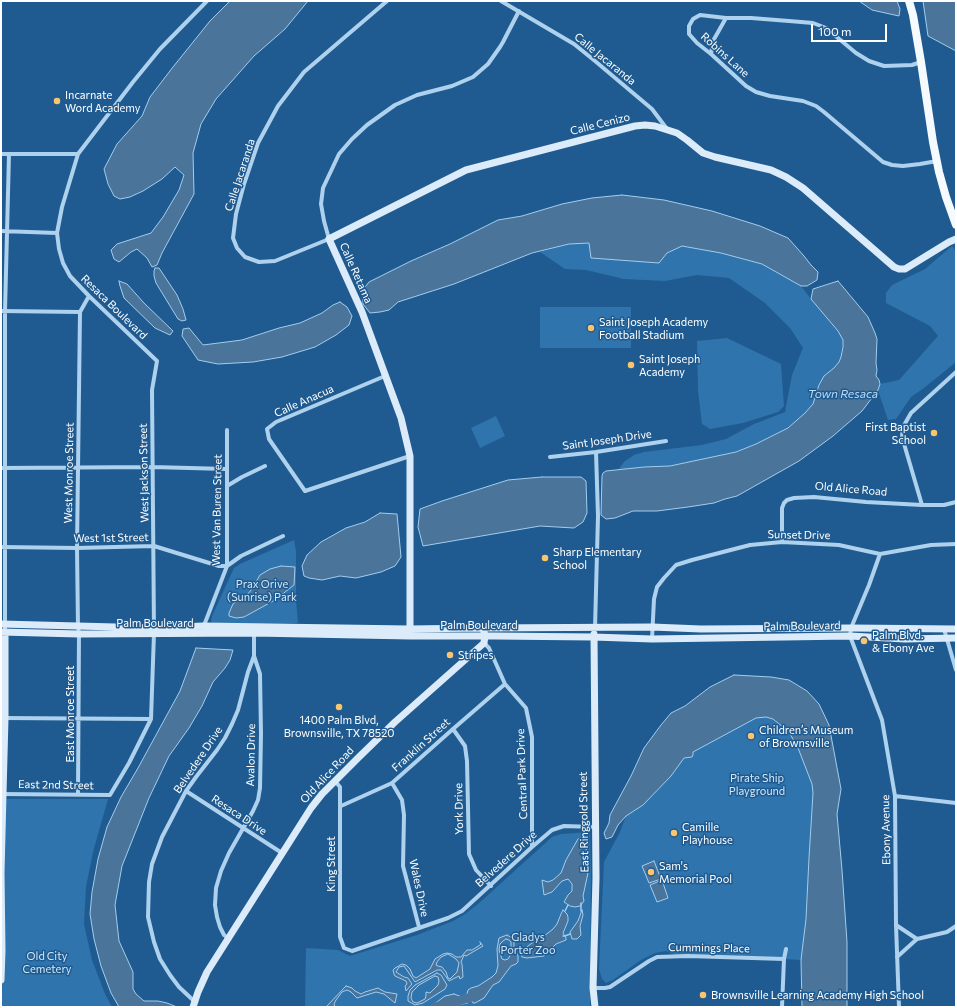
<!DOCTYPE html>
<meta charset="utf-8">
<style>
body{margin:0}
#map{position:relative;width:957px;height:1008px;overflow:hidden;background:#1f5b90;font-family:Commissioner,sans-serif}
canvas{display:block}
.frame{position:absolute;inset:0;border:2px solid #fff;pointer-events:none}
.scale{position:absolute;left:811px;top:24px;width:76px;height:18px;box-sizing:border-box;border:2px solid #fff;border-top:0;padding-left:5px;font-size:12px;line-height:14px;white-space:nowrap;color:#fff;-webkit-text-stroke:3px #1f5b90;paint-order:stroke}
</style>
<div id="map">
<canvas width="957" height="1008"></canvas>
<div class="frame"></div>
<div class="scale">100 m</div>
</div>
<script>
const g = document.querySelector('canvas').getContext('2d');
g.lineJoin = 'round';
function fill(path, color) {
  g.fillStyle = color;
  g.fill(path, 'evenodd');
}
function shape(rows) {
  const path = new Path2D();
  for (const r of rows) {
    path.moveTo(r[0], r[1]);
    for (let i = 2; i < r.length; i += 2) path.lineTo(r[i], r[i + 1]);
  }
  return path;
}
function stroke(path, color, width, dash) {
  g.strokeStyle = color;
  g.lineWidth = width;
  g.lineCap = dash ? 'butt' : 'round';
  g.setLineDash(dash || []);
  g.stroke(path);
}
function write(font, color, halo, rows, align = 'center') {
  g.font = font + ' Commissioner,sans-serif';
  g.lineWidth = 3;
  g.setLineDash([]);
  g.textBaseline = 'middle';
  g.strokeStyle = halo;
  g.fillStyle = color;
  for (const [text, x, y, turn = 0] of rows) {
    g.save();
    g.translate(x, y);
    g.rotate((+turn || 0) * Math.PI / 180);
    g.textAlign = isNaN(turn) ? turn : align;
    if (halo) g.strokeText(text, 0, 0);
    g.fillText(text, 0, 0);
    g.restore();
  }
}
const green = shape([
 [589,243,667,253,682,246,721,253,762,264,801,286,811,299,838,331,843,340,841,357,839,362,834,368,824,376,819,385,813,404,805,413,788,428,756,444,735,452,670,466,618,470,624,462,634,455,644,452,702,445,726,439,754,424,785,412,792,375,803,348,790,328,765,303,729,278,697,275,665,281,624,279,586,270,565,269,540,252,569,244],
 [952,246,956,251,956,362,924,388,911,397,896,419,888,420,878,390,880,384,899,380,938,336,930,326,886,303,886,293,892,285,925,269],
 [540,307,631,307,631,348,540,348],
 [727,338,781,364,784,406,778,412,743,423,710,429,702,424,698,391,697,341],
 [496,416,505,436,480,448,471,428],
 [294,540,296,551,296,600,298,623,215,625,211,622,212,616,234,568,240,564],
 [760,717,766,717,773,719,789,732,798,748,812,784,813,793,809,858,806,919,801,960,784,959,677,956,666,951,655,953,641,960,613,980,606,983,602,979,599,969,604,862,620,832,626,816,643,805,671,776,684,758,692,752,756,718],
 [3,799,108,799,93,852,86,887,84,924,92,960,105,994,112,1007,2,1007],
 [590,832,591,870,590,1007,305,1007,306,948,338,950,350,956,417,935,453,921,465,914,478,904,552,837,561,834]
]);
const water = shape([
 [230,1,308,1,285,29,254,56,216,99,201,124,193,153,194,194,162,253,157,265,152,267,147,258,137,249,131,252,119,262,114,259,111,250,117,244,151,233,163,217,179,190,184,175,175,167,162,179,143,191,130,197,120,199,114,196,108,184,104,169,117,144,142,116,150,97,173,67,210,21,230,1],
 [859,1,897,1,900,9,899,16,872,10,859,1],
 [923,1,956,1,956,51,928,36,923,1],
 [622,195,664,200,712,211,760,226,788,238,804,256,811,265,818,272,817,280,807,286,801,286,762,264,721,253,682,246,667,253,659,263,591,258,589,243,569,244,532,253,454,284,398,302,389,310,380,312,370,313,363,304,362,291,369,282,411,261,450,244,498,220,522,216,562,204,592,198,622,195],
 [155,268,159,268,177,295,183,309,186,320,182,321,178,319,156,283,154,276,154,271,155,268],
 [119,281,127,284,144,303,173,331,170,335,155,328,124,298,120,286,119,281],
 [838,281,868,317,875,333,877,339,876,363,877,370,876,376,879,380,880,384,878,390,862,411,833,436,799,461,737,496,725,499,714,503,688,507,657,511,633,511,615,518,606,519,601,515,602,476,603,473,606,471,644,467,670,466,736,452,756,444,788,428,805,413,813,404,819,385,824,376,834,368,839,362,841,357,843,347,843,340,838,331,811,299,813,289,838,281],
 [340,302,347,307,352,316,349,325,336,335,315,347,282,357,253,362,218,364,198,360,182,336,183,329,189,328,203,345,242,340,279,328,300,323,322,313,333,305,340,302],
 [542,477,581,477,586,481,587,513,583,522,574,528,540,526,423,546,418,527,420,509,442,501,508,480,542,477],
 [380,513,397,514,401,557,395,566,381,572,356,578,340,576,322,580,309,578,304,576,302,566,307,555,321,542,346,528,365,522,380,513],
 [281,566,295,567,294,585,275,600,244,617,236,618,229,616,229,613,233,604,240,598,246,596,252,589,260,575,270,569,281,566],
 [196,648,233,650,230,660,225,668,213,682,202,706,189,728,169,756,149,798,122,866,115,905,119,941,133,972,133,989,136,994,144,1001,158,1001,167,1003,177,1007,119,1007,111,993,101,966,94,939,90,914,92,892,98,859,107,827,121,797,138,768,180,691,196,648],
 [734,675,771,677,789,680,807,691,819,704,829,725,841,789,837,814,842,870,847,942,847,1007,802,1007,801,960,806,919,809,858,813,793,812,784,798,748,789,732,773,719,766,717,756,718,693,752,693,755,692,757,684,758,671,776,643,805,626,816,618,825,612,837,606,839,604,833,609,823,610,815,631,776,644,748,661,725,671,713,685,706,710,687,734,675],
 [582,838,586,845,587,856,588,873,583,896,584,901,580,906,575,907,570,906,564,902,568,895,572,891,572,884,568,879,562,881,552,892,544,895,542,880,548,882,553,880,561,873,566,860,578,839,582,838],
 [654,861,661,879,649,883,642,866,654,861],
 [662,880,668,898,657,902,650,885,662,880],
 [563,910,567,914,568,917,568,921,563,933,566,938,566,940,556,944,544,956,527,958,522,957,521,954,528,946,532,943,543,937,553,929,557,924,561,914,563,910],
 [582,910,583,915,580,926,581,935,577,939,572,939,570,932,578,921,582,910],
 [507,935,514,939,514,948,518,956,518,962,516,964,511,966,499,982,493,985,484,998,475,1003,473,1003,467,994,468,990,471,988,478,986,492,977,496,973,498,966,497,949,499,938,507,935],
 [506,939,509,940,511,942,511,954,508,959,505,960,502,959,499,950,500,944,503,941,506,939],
 [480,942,483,946,466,956,464,955,461,962,462,964,463,977,460,979,459,976,449,981,441,970,437,970,415,982,404,966,399,967,396,972,404,977,408,978,412,984,406,991,405,986,407,984,406,981,395,976,394,974,393,970,395,968,402,964,406,965,410,969,413,976,416,978,430,969,435,959,443,954,447,953,452,954,456,957,461,957,467,950,472,950,480,945,481,944,480,942],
 [448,954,456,959,459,963,457,972,450,979,448,978,446,972,442,967,438,966,436,965,437,962,441,957,448,954],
 [437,973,441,975,447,985,445,989,423,1003,415,1005,408,1001,408,996,410,990,415,985,437,973],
 [435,976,438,977,439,981,438,985,430,993,426,992,426,996,425,999,417,1003,413,1002,411,998,412,992,419,985,435,976],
 [346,986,352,988,355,991,361,994,365,992,378,988,385,992,397,994,395,1003,384,994,376,992,357,998,351,992,347,990,342,992,336,1000,334,1004,335,1007,326,1007,346,986],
 [454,994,465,998,468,1003,445,1007,430,1007,445,996,454,994]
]);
const stream = shape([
 [581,903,581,911],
 [565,911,568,905],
 [563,936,565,936,570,934]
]);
const river = shape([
 [435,1007,469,998,479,992]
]);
const street = shape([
 [387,1,304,72,278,106,258,143,244,184,236,214,233,238,237,248,245,257,259,262,275,261,329,239,324,221,321,204,323,188,339,154,352,139,367,125,395,105,417,95,452,86,473,77,488,64,500,47,503,42,519,11],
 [501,1,574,44,595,61,652,109,667,129],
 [711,54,713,41,726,18],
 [921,62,912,65,884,66,869,61,856,53,826,28,813,23,789,21,751,18,726,18,700,15,693,19,689,26,689,34,697,43,711,54,746,86,756,92,770,96,803,101,816,106,824,112,883,162,892,165,903,166,920,164,937,161],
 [1,154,78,154],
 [1,231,57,233],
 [1,311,80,312,89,296],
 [385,376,276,422,267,429,269,439,305,491,410,456],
 [550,457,596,452,666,441],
 [1,468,152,467,227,469],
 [227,486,242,477,265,466],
 [922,505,902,437,903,427,911,413,956,372],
 [782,542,782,508,784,503,787,500,794,498,814,497,866,502,922,505,944,505,956,502],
 [1,547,77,548,154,546,219,566,227,566,241,556,283,536],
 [880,554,869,585,851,628,850,636,882,720,895,796,896,925,899,1007],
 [203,628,227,566,227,430],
 [595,628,598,516,596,452],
 [944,629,956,670],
 [5,632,5,311,9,154],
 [652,639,654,599,657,587,664,578,676,565,692,560,750,545,782,542,839,545,880,554,931,545,956,544],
 [484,643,489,648,505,684,526,708,532,737,532,847],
 [1,718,151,719],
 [453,729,465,746,467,761,469,854,476,870,491,886],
 [335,781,340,787,340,937,344,948,352,951,448,918,462,911,532,847,552,830,564,826,595,827],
 [392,783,402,800,404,815,403,866,419,927],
 [186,791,282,853],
 [1,794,110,795,129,763,151,719,154,633,152,390,157,361,89,296,70,276,63,263,59,249,57,233,62,207,78,154,133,82,160,49,207,1],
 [78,794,79,634,78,627,77,548,80,312],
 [895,796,956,803],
 [341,806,392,783,453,729,505,684],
 [896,925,917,939,947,932,956,926],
 [228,938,224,935,220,927,217,917,215,905,216,888,221,871,229,853,253,811,258,800,260,788,261,734,260,674,254,656,254,633],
 [897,957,917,939],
 [593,988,605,988,610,987,649,961,657,957,688,956,784,959],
 [194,1001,179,987,170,975,160,959,154,942,148,917,149,882,152,864,162,837,186,791,196,777,217,750,225,738,232,724,238,710,248,672,254,656],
 [782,1007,784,959,786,949]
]);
const secondary = shape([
 [1,624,154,628,203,626,409,629,483,628,652,627,701,629,851,628,956,629],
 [1,632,79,634,254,633,410,636,494,636,593,637,652,639,850,636,905,639,956,638],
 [594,634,596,878,593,988,595,1007],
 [410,636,410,456,401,418,362,312,329,239,466,170,635,126,645,125,655,126,677,133,687,140,703,153,715,157,771,170,786,177,803,188,894,267,899,269,905,269,949,242,956,239],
 [1,980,2,951,1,873,3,794,5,718,5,632],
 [193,1007,198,992,207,972,311,808,322,794,359,757,395,722,484,643,485,635,484,632]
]);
const primary = shape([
 [909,1,913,15,921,62,933,142,939,172,946,197,956,225]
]);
const markers = [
 [57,101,4,"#fbc56e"],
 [591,328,4,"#fbc56e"],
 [631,365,4,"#fbc56e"],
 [934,433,4,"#fbc56e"],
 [545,558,4,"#fbc56e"],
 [864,641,4,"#fbc56e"],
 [450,655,4,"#fbc56e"],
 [339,707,4,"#fbc56e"],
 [751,736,4,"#fbc56e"],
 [674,833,4,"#fbc56e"],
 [651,872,4,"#fbc56e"],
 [703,995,4,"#fbc56e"]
];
const streetNames = [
 ["Robins Lane",725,55,42],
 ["Calle Jacaranda",605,59,39],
 ["Calle Cenizo",600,124,-14],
 ["Calle Jacaranda",240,175,-72],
 ["Calle Retama",356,273,66],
 ["Resaca Boulevard",114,307,44],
 ["Calle Anacua",304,401,-24],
 ["Saint Joseph Drive",607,440,-8],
 ["West Monroe Street",69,473,-89],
 ["West Jackson Street",144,473,-91],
 ["Old Alice Road",851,489,5],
 ["West Van Buren Street",217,510,-89],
 ["Sunset Drive",799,535,1],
 ["West 1st Street",111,538,-1],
 ["Palm Boulevard",155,623],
 ["Palm Boulevard",479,625],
 ["Palm Boulevard",802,626,-1],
 ["East Monroe Street",70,714,-90],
 ["Franklin Street",421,745,-42],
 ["Avalon Drive",251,755,-89],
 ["Belvedere Drive",198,760,-56],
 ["Central Park Drive",522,774,-92],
 ["Old Alice Road",327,775,-47],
 ["East 2nd Street",56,785,1],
 ["York Drive",459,809,-91],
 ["Resaca Drive",239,815,33],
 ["East Ringgold Street",584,822,-91],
 ["Ebony Avenue",886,830,-91],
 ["Belvedere Drive",506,859,-42],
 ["King Street",331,864,-90],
 ["Wales Drive",419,888,78],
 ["Cummings Place",709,948,1]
];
const poiNames = [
 ["Incarnate",65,95],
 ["Word Academy",65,108],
 ["Saint Joseph Academy",599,322],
 ["Football Stadium",599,335],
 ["Saint Joseph",639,359],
 ["Academy",639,372],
 ["First Baptist",926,427,"right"],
 ["School",926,440,"right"],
 ["Sharp Elementary",553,552],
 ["School",553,565],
 ["Palm Blvd.",872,635],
 ["& Ebony Ave",872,648],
 ["Stripes",458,655],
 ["1400 Palm Blvd,",339,720,"center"],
 ["Brownsville, TX 78520",339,733,"center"],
 ["Children’s Museum",759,730],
 ["of Brownsville",759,743],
 ["Camille",682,827],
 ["Playhouse",682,840],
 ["Sam's",659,866],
 ["Memorial Pool",659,879],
 ["Brownsville Learning Academy High School",711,995]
];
const parkNames = [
 ["Prax Orive",262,584],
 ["(Sunrise) Park",262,597],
 ["Pirate Ship",757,778],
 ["Playground",757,791],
 ["Gladys",528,937],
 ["Porter Zoo",528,950],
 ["Old City",47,956],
 ["Cemetery",47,969]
];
const waterNames = [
 ["Town Resaca",843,394]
];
fill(green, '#2f74ac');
fill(water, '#4a749a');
stroke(water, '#a2cdef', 1);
stroke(stream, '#a2cdef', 1.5);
stroke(river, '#4a749a', 9);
stroke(street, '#aed1ed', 4);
stroke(secondary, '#dbebfa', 7);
stroke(primary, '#f5faff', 8);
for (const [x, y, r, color] of markers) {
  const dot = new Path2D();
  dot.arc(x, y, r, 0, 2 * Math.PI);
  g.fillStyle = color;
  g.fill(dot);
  stroke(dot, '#1f5b90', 1.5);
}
write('11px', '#fff', '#1f5b90', streetNames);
write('11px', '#fff', '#1f5b90', poiNames, 'left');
write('11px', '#d4e9fa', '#1f5b90', parkNames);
write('italic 12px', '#bbdbf4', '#1f5b90', waterNames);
</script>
